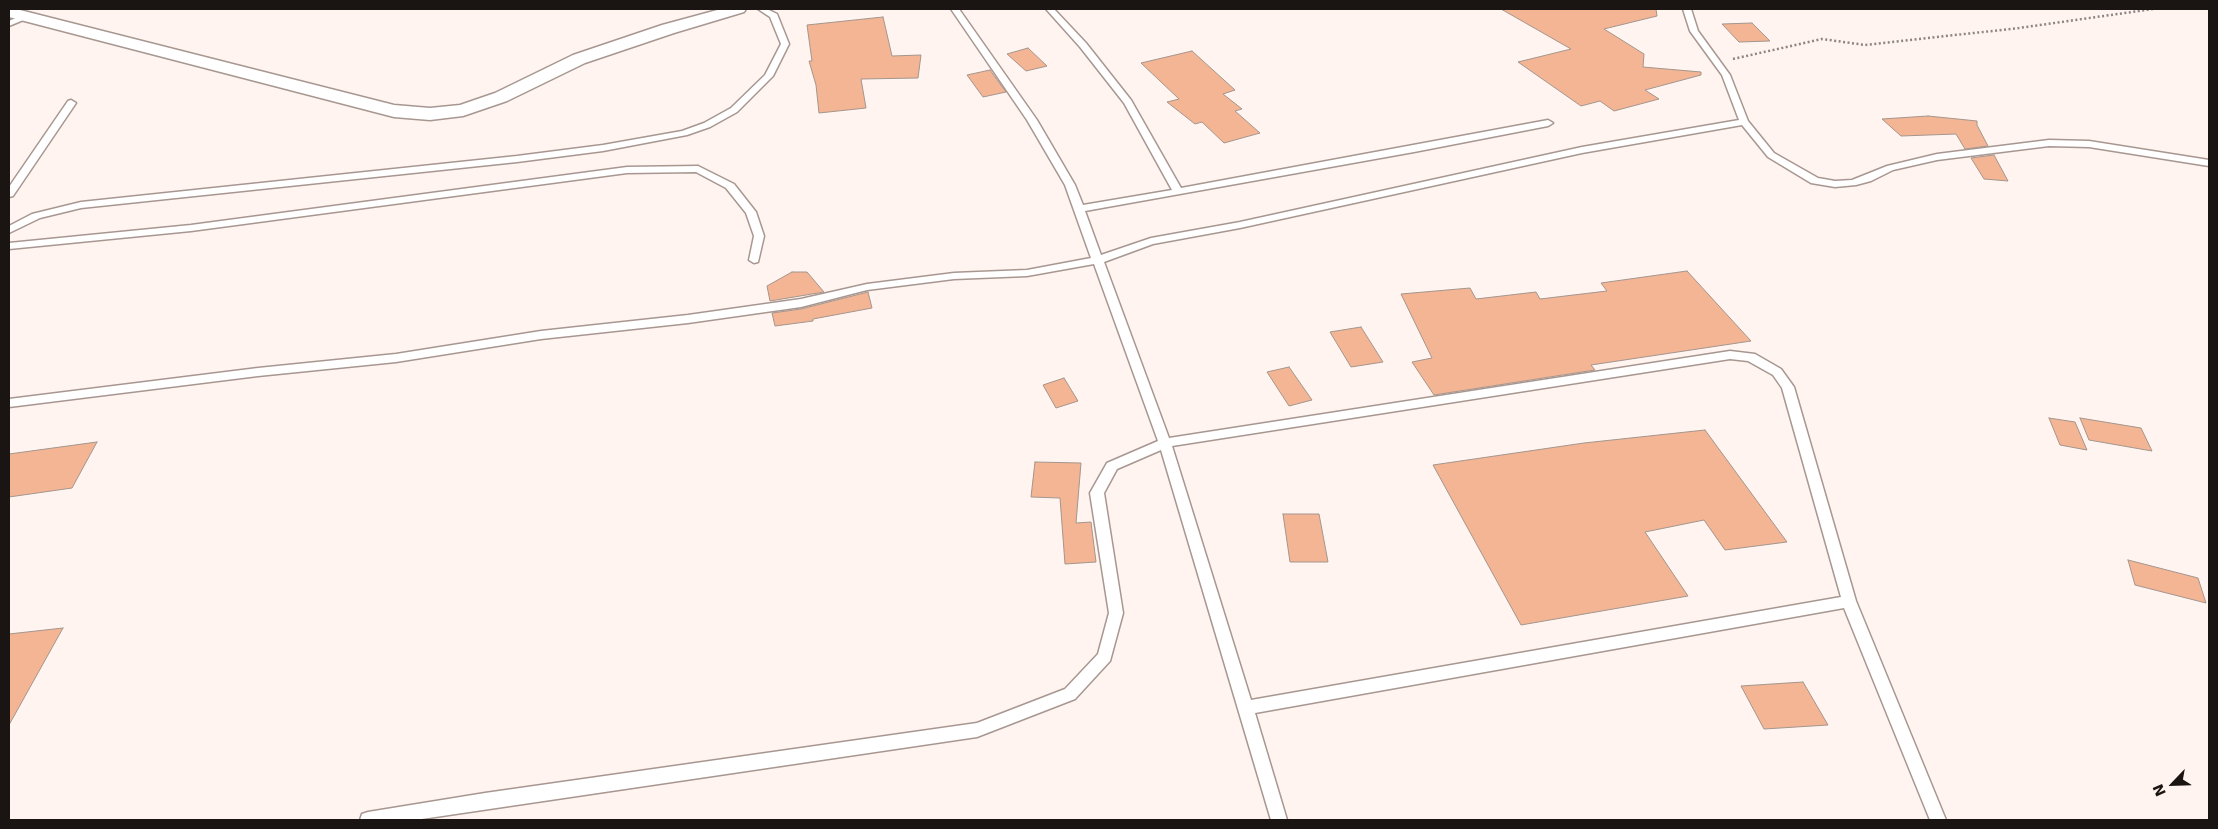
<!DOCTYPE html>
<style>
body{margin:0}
#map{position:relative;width:2218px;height:829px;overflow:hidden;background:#fff4f0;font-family:"DejaVu Sans",sans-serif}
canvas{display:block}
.frame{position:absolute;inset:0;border:10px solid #1a1412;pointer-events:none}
.north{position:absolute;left:2148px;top:759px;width:50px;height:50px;-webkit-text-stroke:4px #fff4f0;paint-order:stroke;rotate:246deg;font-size:14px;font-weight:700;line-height:20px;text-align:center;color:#1a1412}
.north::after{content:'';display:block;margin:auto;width:18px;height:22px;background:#1a1412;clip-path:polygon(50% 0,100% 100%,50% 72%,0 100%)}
</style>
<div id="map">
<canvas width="2218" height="829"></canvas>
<div class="frame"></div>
<div class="north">N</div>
</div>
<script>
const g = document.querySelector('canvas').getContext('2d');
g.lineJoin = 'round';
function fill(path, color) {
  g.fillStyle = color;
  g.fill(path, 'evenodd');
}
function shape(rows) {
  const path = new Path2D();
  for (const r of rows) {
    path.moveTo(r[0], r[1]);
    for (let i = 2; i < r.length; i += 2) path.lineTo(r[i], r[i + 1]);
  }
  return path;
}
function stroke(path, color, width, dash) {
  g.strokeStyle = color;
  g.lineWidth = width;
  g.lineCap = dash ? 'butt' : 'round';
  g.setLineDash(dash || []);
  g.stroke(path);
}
const building = shape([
 [1501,9,1656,9,1657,16,1604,29,1644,54,1643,67,1701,72,1701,75,1645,90,1659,99,1614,111,1600,101,1581,106,1518,62,1571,49,1501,9],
 [883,17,892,56,921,55,918,78,861,79,866,108,819,113,816,85,809,61,812,61,807,25,883,17],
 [1752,23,1770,41,1739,42,1722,24,1752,23],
 [1028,48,1047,66,1026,71,1007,54,1028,48],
 [1192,51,1235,90,1223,94,1242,109,1235,111,1260,133,1224,143,1202,122,1195,124,1167,102,1179,99,1141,63,1192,51],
 [990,70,1006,92,983,97,967,75,990,70],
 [1928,116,1977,121,1977,125,1988,146,1965,149,1956,134,1901,136,1882,119,1928,116],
 [1994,155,2008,181,1984,179,1971,158,1994,155],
 [1687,271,1751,341,1591,365,1595,370,1434,395,1412,362,1432,358,1401,294,1470,288,1476,299,1536,292,1540,299,1607,291,1601,283,1687,271],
 [792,272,807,272,824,292,770,301,767,286,792,272],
 [868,292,872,308,813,319,813,321,775,326,772,313,801,309,868,292],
 [1361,327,1383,362,1351,367,1330,332,1361,327],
 [1289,367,1312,400,1289,406,1267,372,1289,367],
 [1064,378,1078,401,1056,408,1043,385,1064,378],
 [2049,418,2075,422,2087,450,2060,445,2049,418],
 [2080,418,2141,428,2152,451,2089,440,2080,418],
 [1705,430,1787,542,1725,550,1704,520,1645,532,1688,596,1521,625,1433,465,1584,443,1705,430],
 [97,442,72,488,9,497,9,454,97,442],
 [1035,462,1081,463,1076,523,1091,522,1096,562,1065,564,1060,498,1031,497,1035,462],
 [1283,514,1319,514,1328,562,1290,562,1283,514],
 [2128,560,2198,578,2206,603,2135,585,2128,560],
 [63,628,9,725,9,634,63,628],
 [1803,682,1828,725,1764,729,1741,686,1803,682]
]);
const path = shape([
 [1733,59,1822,39,1865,45,2019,28,2153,9]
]);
const lane = shape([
 [758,9,767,9,777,14,789,44,773,76,737,112,710,127,687,135,603,151,517,162,81,208,40,218,9,233,9,226,32,214,81,202,517,156,603,145,682,131,704,123,731,108,765,75,781,44,770,17,758,9],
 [951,9,959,9,1037,120,1075,185,1083,205,1172,190,1124,103,1080,47,1046,9,1054,9,1086,43,1131,100,1181,188,1548,120,1553,123,1548,126,1414,152,1085,211,1101,255,1151,238,1240,222,1582,147,1739,120,1722,75,1690,31,1683,9,1691,9,1698,31,1730,75,1748,121,1774,153,1818,178,1835,181,1852,180,1887,166,1937,154,2049,140,2089,141,2209,160,2209,166,2089,147,2049,146,1937,160,1893,170,1871,181,1856,185,1835,187,1811,183,1768,157,1742,125,1582,153,1240,228,1153,244,1104,262,1169,438,1730,351,1755,354,1781,369,1794,387,1856,601,1946,820,1930,820,1844,608,1255,713,1287,820,1271,820,1161,450,1117,469,1104,493,1123,613,1110,661,1075,699,977,737,415,820,360,820,362,814,368,812,485,793,977,723,1065,689,1098,654,1109,613,1090,493,1107,463,1158,441,1094,264,1027,276,954,279,867,290,801,307,688,323,541,339,396,362,258,376,9,407,9,399,258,368,396,354,541,331,688,315,801,299,867,284,954,273,1027,270,1091,258,1065,185,1027,120,951,9],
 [1730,359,1748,361,1773,375,1782,388,1841,597,1251,700,1172,446,1730,359],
 [25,14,29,16,28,18,9,26,9,21,25,14],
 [71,100,76,103,13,196,9,197,9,187,68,101,71,100],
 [698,166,734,184,756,212,764,236,758,262,754,263,749,260,754,236,746,213,726,188,696,172,627,173,191,231,9,249,9,243,191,225,627,167,698,166]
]);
const street = shape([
 [9,9,16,9,394,105,430,108,460,105,495,93,573,55,662,25,721,9,746,9,744,12,674,33,585,63,507,101,463,116,430,120,394,117,9,17,9,9]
]);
fill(building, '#f3b594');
stroke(building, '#a4958d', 1);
stroke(lane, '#a89791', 3);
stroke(street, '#a89791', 3);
stroke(path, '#8d8582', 2.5, [2, 2.5]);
fill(lane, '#fff');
fill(street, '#fff');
</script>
